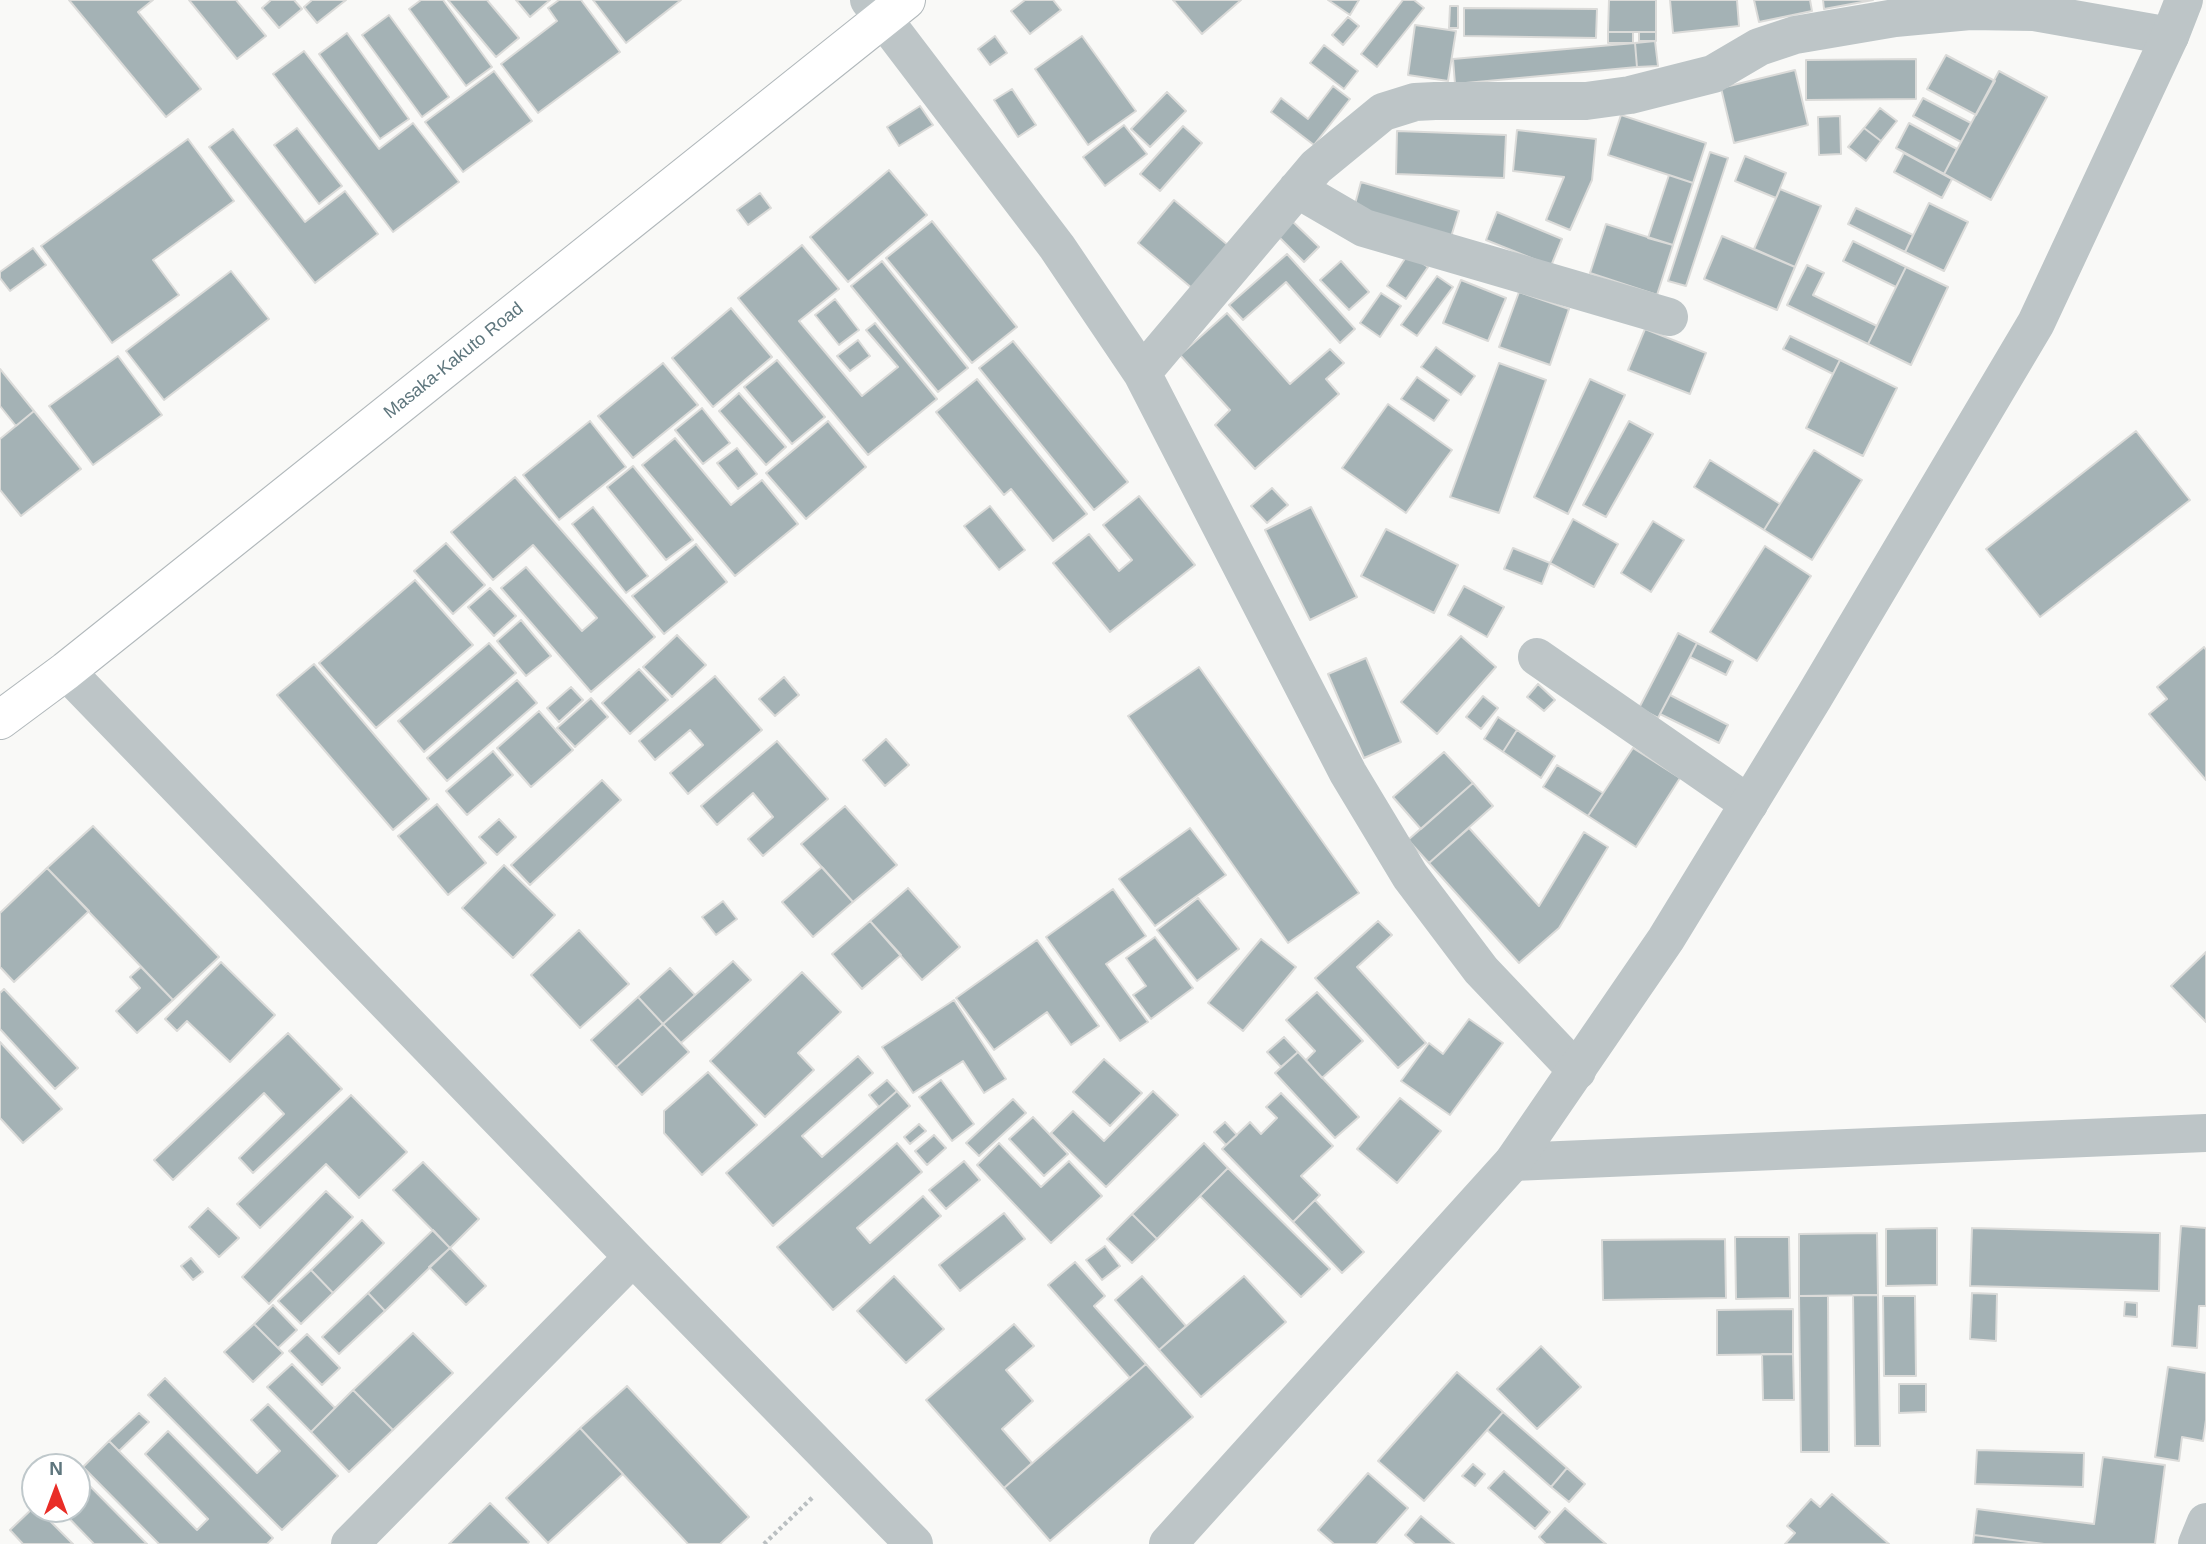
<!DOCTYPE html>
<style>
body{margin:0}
#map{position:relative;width:2206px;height:1544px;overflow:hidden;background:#f9f9f7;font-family:Arial,sans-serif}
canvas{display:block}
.north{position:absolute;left:21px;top:1453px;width:70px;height:70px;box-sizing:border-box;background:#fff;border:2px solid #bfc8cb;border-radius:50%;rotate:0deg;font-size:19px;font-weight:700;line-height:28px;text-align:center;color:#5e767d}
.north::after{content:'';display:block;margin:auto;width:24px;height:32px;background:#e92d27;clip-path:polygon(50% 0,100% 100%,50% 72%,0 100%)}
</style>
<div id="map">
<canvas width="2206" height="1544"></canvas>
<div class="north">N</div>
</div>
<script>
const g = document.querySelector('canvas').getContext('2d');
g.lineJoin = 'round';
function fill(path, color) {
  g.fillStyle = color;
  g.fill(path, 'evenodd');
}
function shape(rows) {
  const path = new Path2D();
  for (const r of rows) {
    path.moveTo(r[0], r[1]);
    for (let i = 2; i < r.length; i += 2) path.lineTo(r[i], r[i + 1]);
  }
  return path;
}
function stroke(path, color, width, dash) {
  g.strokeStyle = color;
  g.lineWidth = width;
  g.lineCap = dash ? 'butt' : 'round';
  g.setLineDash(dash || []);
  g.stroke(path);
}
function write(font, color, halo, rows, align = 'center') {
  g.font = font + ' Arial,sans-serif';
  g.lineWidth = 7;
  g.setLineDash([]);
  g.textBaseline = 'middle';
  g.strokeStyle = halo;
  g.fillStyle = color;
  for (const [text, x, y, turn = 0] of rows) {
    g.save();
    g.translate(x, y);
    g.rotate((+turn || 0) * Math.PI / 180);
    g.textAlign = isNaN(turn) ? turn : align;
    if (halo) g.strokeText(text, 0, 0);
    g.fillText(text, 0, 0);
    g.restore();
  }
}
const building = shape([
 [69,0,153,0,138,12,201,89,166,117,69,0],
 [189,0,236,0,266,36,237,59,189,0],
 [271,0,294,0,302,9,279,28,262,8,271,0],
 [312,0,346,0,317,23,304,7,312,0],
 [421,0,443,0,492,67,466,86,409,9,421,0],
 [448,0,487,0,519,38,496,57,448,0],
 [516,0,550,0,530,17,516,0],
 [559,0,581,0,620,52,538,113,501,64,557,21,548,8,559,0],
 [593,0,681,0,626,43,593,0],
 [1025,0,1053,0,1061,10,1030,34,1011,11,1025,0],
 [1173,0,1241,0,1202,34,1173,0],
 [1328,0,1359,0,1350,15,1328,0],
 [1403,0,1414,0,1424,8,1377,67,1361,54,1403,0],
 [1609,0,1656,0,1656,32,1608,32,1609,0],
 [1670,0,1737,0,1739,26,1673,33,1670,0],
 [1754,0,1810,0,1812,11,1759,22,1754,0],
 [1823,0,1873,0,1824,9,1823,0],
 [1450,6,1458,6,1458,28,1449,28,1450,6],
 [1464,8,1597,9,1596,38,1464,36,1464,8],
 [389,15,449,97,422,117,362,35,389,15],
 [1348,17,1359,26,1343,45,1332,35,1348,17],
 [1415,25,1456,31,1448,81,1408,75,1415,25],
 [1608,32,1633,32,1633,43,1608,43,1608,32],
 [1639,32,1656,32,1656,41,1639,41,1639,32],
 [347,33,409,119,380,139,319,54,347,33],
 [995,36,1007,53,990,65,978,49,995,36],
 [1082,36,1136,111,1088,145,1035,69,1082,36],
 [1655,41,1658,66,1637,67,1635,43,1655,41],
 [1635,43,1637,67,1455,84,1453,59,1635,43],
 [1324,45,1358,71,1344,89,1310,63,1324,45],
 [304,51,379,149,413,123,459,182,393,232,273,74,304,51],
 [1946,55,1995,81,1976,115,1927,89,1946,55],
 [1916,59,1916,99,1806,100,1806,60,1916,59],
 [1795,70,1808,125,1734,143,1721,88,1795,70],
 [494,71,532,121,463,172,425,122,494,71],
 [1999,71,2047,97,1991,200,1944,174,1999,71],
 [1333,86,1350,99,1314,145,1271,112,1281,98,1308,119,1333,86],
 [1012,89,1036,125,1018,137,994,100,1012,89],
 [1167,92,1186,111,1150,147,1131,129,1167,92],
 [1923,98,1971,123,1961,142,1913,116,1923,98],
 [920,106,933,125,899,146,887,127,920,106],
 [1880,108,1897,121,1881,141,1864,128,1880,108],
 [1621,115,1706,143,1693,183,1608,155,1621,115],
 [1840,116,1841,154,1819,155,1818,117,1840,116],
 [1909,123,1957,149,1944,174,1896,148,1909,123],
 [1124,125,1147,154,1105,186,1083,157,1124,125],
 [1183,126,1202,143,1160,191,1140,174,1183,126],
 [297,128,342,186,319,204,274,145,297,128],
 [1864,128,1881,141,1866,161,1848,147,1864,128],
 [233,129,305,222,345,191,378,234,315,283,209,147,233,129],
 [1517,130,1596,139,1592,180,1570,230,1546,220,1564,177,1513,171,1517,130],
 [1397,131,1506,135,1504,178,1396,174,1397,131],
 [188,139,234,201,153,260,179,295,112,343,41,246,188,139],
 [1710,152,1728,158,1686,286,1668,281,1710,152],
 [1904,153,1952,179,1942,198,1894,172,1904,153],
 [1745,156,1786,173,1776,198,1735,181,1745,156],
 [889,170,927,215,848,282,810,237,889,170],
 [1669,175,1693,183,1673,245,1648,238,1669,175],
 [1361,182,1459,211,1451,237,1354,208,1361,182],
 [1780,189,1821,206,1795,267,1754,249,1780,189],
 [760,193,771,208,748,225,737,210,760,193],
 [1174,200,1229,246,1193,289,1138,243,1174,200],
 [1929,203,1968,222,1944,271,1905,252,1929,203],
 [1856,208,1913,235,1905,252,1848,224,1856,208],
 [1497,212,1562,239,1551,266,1486,240,1497,212],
 [1290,219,1319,247,1304,262,1276,234,1290,219],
 [932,221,1017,327,972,363,886,258,932,221],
 [1606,224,1673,245,1657,295,1590,273,1606,224],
 [1722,236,1795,267,1777,310,1704,279,1722,236],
 [1853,241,1906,267,1896,287,1843,261,1853,241],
 [802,245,839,289,799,321,862,396,898,367,866,330,875,323,937,399,868,455,738,298,802,245],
 [33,248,46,265,10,291,0,278,0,272,33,248],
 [1287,254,1355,329,1340,343,1286,282,1243,320,1229,305,1287,254],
 [1408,254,1428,267,1406,299,1387,286,1408,254],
 [882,261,968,368,938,392,851,286,882,261],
 [1341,261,1369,292,1349,310,1320,280,1341,261],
 [1807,265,1824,273,1813,295,1877,326,1868,344,1787,305,1807,265],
 [1906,267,1948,287,1911,365,1868,344,1906,267],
 [231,271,269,319,164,400,126,351,231,271],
 [1437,276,1453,287,1417,336,1401,325,1437,276],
 [1461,280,1506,298,1488,341,1443,323,1461,280],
 [1519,292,1569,309,1550,365,1499,347,1519,292],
 [1381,293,1401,306,1380,337,1360,323,1381,293],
 [835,299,859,330,839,345,815,315,835,299],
 [731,308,772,357,713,407,672,358,731,308],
 [1227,313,1290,384,1330,349,1344,363,1326,379,1339,394,1255,469,1215,425,1230,410,1180,355,1227,313],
 [1645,329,1706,353,1690,394,1628,370,1645,329],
 [1790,336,1840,360,1833,374,1783,349,1790,336],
 [858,340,870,356,850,371,837,356,858,340],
 [1013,341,1128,482,1094,510,979,368,1013,341],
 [1436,347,1475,376,1461,395,1421,367,1436,347],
 [118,356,162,415,93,465,49,406,118,356],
 [777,360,825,417,792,444,744,387,777,360],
 [1840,360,1897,388,1863,456,1806,428,1840,360],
 [663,363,698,405,633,458,598,416,663,363],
 [1499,363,1546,380,1499,513,1450,497,1499,363],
 [0,369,34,411,16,426,0,406,0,369],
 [1417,377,1449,400,1434,421,1401,399,1417,377],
 [977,379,1087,514,1053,541,1011,489,1004,495,936,412,977,379],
 [1590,379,1625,395,1568,514,1534,497,1590,379],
 [739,393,786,447,766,465,719,411,739,393],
 [1388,404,1452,450,1406,513,1342,468,1388,404],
 [702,408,730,443,703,464,675,430,702,408],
 [34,411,81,469,21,516,0,490,0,439,34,411],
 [590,421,626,467,559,520,523,475,590,421],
 [828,421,866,467,806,519,766,473,828,421],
 [1629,421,1653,434,1606,517,1583,505,1629,421],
 [2136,431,2190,500,2040,617,1986,549,2136,431],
 [675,438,731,505,762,480,798,524,735,576,642,465,675,438],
 [737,448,757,474,738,489,717,463,737,448],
 [1814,450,1862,480,1812,560,1764,530,1814,450],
 [1710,460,1780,504,1764,530,1694,487,1710,460],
 [633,466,693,540,666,560,607,487,633,466],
 [515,477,655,637,591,692,501,588,526,567,582,631,597,618,533,545,493,580,451,532,515,477],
 [1272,488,1288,505,1267,523,1251,506,1272,488],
 [1139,496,1195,565,1110,632,1053,563,1089,534,1119,571,1132,560,1103,525,1139,496],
 [990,506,1025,550,999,570,964,526,990,506],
 [593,507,648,576,626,593,572,524,593,507],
 [1311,507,1357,597,1310,620,1265,530,1311,507],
 [1573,519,1618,544,1594,587,1550,563,1573,519],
 [1653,521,1684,540,1651,592,1621,573,1653,521],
 [1386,529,1458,565,1434,613,1361,576,1386,529],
 [446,543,485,585,453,614,414,571,446,543],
 [696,544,727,582,664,634,632,596,696,544],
 [1765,546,1811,576,1757,661,1710,632,1765,546],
 [1513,548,1550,563,1542,584,1504,569,1513,548],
 [415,580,473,645,376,728,319,663,415,580],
 [1464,586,1504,607,1487,637,1448,615,1464,586],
 [490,588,516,616,494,636,468,607,490,588],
 [521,620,551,656,526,676,497,641,521,620],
 [1678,633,1697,643,1658,718,1639,708,1678,633],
 [677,635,706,665,672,697,643,667,677,635],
 [1461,636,1496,667,1437,734,1401,702,1461,636],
 [489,643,516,673,424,752,398,721,489,643],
 [1697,643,1733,661,1726,675,1690,657,1697,643],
 [2204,647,2206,650,2206,780,2149,714,2167,699,2157,687,2204,647],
 [1366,658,1401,742,1364,758,1328,674,1366,658],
 [314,664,429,799,393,830,277,695,314,664],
 [1199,667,1359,893,1288,943,1128,716,1199,667],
 [639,669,668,700,630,734,602,703,639,669],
 [715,676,762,730,688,794,670,773,703,745,690,730,655,760,639,741,715,676],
 [784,677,799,695,775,716,759,699,784,677],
 [517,680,537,703,447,781,427,758,517,680],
 [1538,684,1555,700,1544,711,1527,697,1538,684],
 [571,687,583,700,559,722,547,708,571,687],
 [1670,695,1728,725,1719,743,1660,714,1670,695],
 [1483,696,1498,708,1481,729,1466,717,1483,696],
 [591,698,608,717,575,747,557,728,591,698],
 [539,711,573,750,531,787,497,748,539,711],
 [1498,717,1517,730,1503,752,1484,739,1498,717],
 [1517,730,1555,756,1541,778,1503,752,1517,730],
 [886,739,909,765,885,786,863,760,886,739],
 [777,741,828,799,763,856,748,839,773,817,753,793,717,825,701,806,777,741],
 [1633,748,1680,778,1636,847,1588,816,1633,748],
 [493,751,513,775,467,815,446,791,493,751],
 [1444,752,1473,783,1421,829,1393,797,1444,752],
 [1557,765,1603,793,1588,816,1543,787,1557,765],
 [602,780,621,800,530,885,511,865,602,780],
 [1473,783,1493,806,1429,863,1408,840,1473,783],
 [437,804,486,863,448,895,398,836,437,804],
 [845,806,897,865,853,902,801,844,845,806],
 [499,819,516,837,497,855,479,837,499,819],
 [93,826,219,957,173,1000,47,868,93,826],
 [1190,828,1226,875,1155,926,1119,879,1190,828],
 [1469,828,1539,906,1584,832,1608,847,1559,928,1519,963,1429,863,1469,828],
 [504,865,555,915,513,958,462,908,504,865],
 [822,867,853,902,813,937,782,902,822,867],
 [47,868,89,911,14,982,0,967,0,913,47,868],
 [908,888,960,947,922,980,870,921,908,888],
 [1113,889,1146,936,1106,964,1148,1022,1120,1041,1046,937,1113,889],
 [1198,898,1239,949,1197,981,1157,930,1198,898],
 [723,901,737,919,716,935,702,917,723,901],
 [870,921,901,955,862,989,832,954,870,921],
 [1378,921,1392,935,1357,967,1426,1043,1398,1068,1315,978,1378,921],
 [579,930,629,984,580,1028,531,975,579,930],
 [1155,937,1193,988,1151,1019,1133,995,1146,986,1126,958,1155,937],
 [1261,939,1296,967,1243,1031,1208,1003,1261,939],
 [1037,940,1099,1026,1071,1045,1047,1012,994,1050,956,998,1037,940],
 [2206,952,2206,1022,2171,986,2206,952],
 [733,961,751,980,681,1043,663,1024,733,961],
 [221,962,275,1015,230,1062,187,1021,177,1031,165,1019,221,962],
 [141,967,173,1000,137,1033,116,1011,140,988,130,977,141,967],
 [670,968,695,995,663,1024,638,997,670,968],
 [802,972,841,1012,798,1053,814,1070,765,1117,710,1061,802,972],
 [4,989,78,1068,55,1089,0,1029,0,993,4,989],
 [1317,992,1363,1041,1322,1078,1306,1060,1315,1051,1286,1020,1317,992],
 [638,997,663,1024,616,1067,591,1040,638,997],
 [954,1000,1006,1079,984,1093,963,1061,913,1093,882,1047,954,1000],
 [1469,1019,1503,1043,1450,1115,1401,1081,1429,1043,1443,1054,1469,1019],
 [663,1024,689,1052,642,1095,616,1067,663,1024],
 [288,1033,342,1089,253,1173,239,1158,284,1114,264,1093,173,1180,154,1160,288,1033],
 [1284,1037,1298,1052,1281,1067,1267,1052,1284,1037],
 [0,1042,62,1109,23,1143,0,1118,0,1042],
 [1298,1052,1359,1117,1335,1138,1275,1073,1298,1052],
 [858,1056,873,1073,802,1136,822,1157,897,1091,910,1106,773,1226,726,1173,858,1056],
 [1104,1059,1142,1093,1110,1126,1073,1092,1104,1059],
 [708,1072,757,1125,702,1175,664,1133,664,1111,708,1072],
 [887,1080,897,1091,879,1107,869,1095,887,1080],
 [941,1080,974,1124,952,1141,919,1097,941,1080],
 [1153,1091,1178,1115,1106,1187,1051,1133,1073,1111,1104,1141,1153,1091],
 [1281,1093,1333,1146,1301,1176,1320,1195,1293,1222,1222,1149,1250,1122,1261,1134,1277,1118,1266,1107,1281,1093],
 [351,1095,407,1152,359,1198,326,1164,260,1228,237,1204,351,1095],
 [1400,1098,1441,1131,1397,1183,1357,1149,1400,1098],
 [1013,1099,1026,1113,979,1156,966,1143,1013,1099],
 [1033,1117,1068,1154,1044,1176,1009,1139,1033,1117],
 [1225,1122,1237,1135,1226,1145,1214,1132,1225,1122],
 [919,1124,926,1131,910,1144,904,1137,919,1124],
 [934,1135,946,1148,927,1165,915,1151,934,1135],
 [897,1143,922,1172,857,1228,870,1243,923,1196,941,1216,833,1310,777,1247,897,1143],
 [999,1143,1041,1187,1069,1161,1102,1196,1051,1243,977,1165,999,1143],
 [1204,1143,1228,1168,1157,1239,1132,1214,1204,1143],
 [964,1161,980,1180,946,1209,929,1190,964,1161],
 [423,1162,479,1219,450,1248,393,1190,423,1162],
 [1228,1168,1330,1269,1301,1297,1200,1196,1228,1168],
 [326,1191,353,1217,269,1304,242,1277,326,1191],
 [1315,1200,1364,1252,1342,1273,1293,1222,1315,1200],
 [208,1208,239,1238,219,1257,189,1227,208,1208],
 [1004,1213,1025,1239,960,1291,939,1265,1004,1213],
 [1132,1214,1157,1239,1132,1263,1107,1239,1132,1214],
 [362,1220,384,1243,333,1293,311,1270,362,1220],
 [2181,1226,2206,1228,2206,1306,2199,1306,2197,1348,2172,1346,2181,1226],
 [1937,1228,1937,1285,1886,1286,1886,1229,1937,1228],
 [1972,1228,2160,1233,2159,1291,1970,1286,1972,1228],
 [433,1230,450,1248,385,1311,368,1293,433,1230],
 [1877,1233,1878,1295,1799,1296,1799,1234,1877,1233],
 [1735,1237,1789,1237,1790,1298,1736,1299,1735,1237],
 [1725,1239,1726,1298,1603,1300,1602,1240,1725,1239],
 [1105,1246,1120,1266,1102,1280,1086,1260,1105,1246],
 [450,1248,486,1286,466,1305,429,1267,450,1248],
 [191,1258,203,1272,193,1280,181,1266,191,1258],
 [1075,1262,1105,1296,1094,1306,1146,1364,1130,1378,1048,1285,1075,1262],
 [311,1270,333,1293,301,1324,278,1301,311,1270],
 [894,1276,944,1329,906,1363,857,1311,894,1276],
 [1142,1276,1186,1326,1159,1350,1115,1300,1142,1276],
 [1244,1276,1286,1322,1201,1397,1159,1350,1244,1276],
 [368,1293,385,1311,339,1354,322,1337,368,1293],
 [1972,1293,1997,1294,1996,1341,1970,1339,1972,1293],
 [1853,1295,1878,1295,1880,1446,1855,1446,1853,1295],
 [1799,1296,1828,1296,1829,1452,1801,1452,1799,1296],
 [1883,1296,1915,1296,1916,1376,1884,1376,1883,1296],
 [2125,1302,2137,1303,2137,1317,2124,1316,2125,1302],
 [273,1305,297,1330,278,1348,254,1324,273,1305],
 [1793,1309,1793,1354,1717,1355,1717,1310,1793,1309],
 [254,1324,283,1353,253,1382,224,1352,254,1324],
 [1014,1324,1034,1346,1006,1370,1033,1401,1002,1429,1032,1463,1004,1488,926,1400,1014,1324],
 [413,1333,453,1373,393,1430,353,1390,413,1333],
 [307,1334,340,1368,322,1385,289,1351,307,1334],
 [1541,1346,1581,1387,1537,1429,1497,1389,1541,1346],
 [1762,1354,1793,1354,1794,1400,1763,1400,1762,1354],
 [292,1364,335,1408,311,1432,267,1387,292,1364],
 [1146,1364,1193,1417,1050,1541,1004,1488,1146,1364],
 [2168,1367,2206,1373,2206,1420,2203,1441,2182,1437,2179,1461,2155,1457,2168,1367],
 [1457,1372,1503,1412,1424,1501,1378,1461,1457,1372],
 [165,1378,257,1473,280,1451,251,1420,268,1404,338,1476,282,1530,148,1395,165,1378],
 [1899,1384,1926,1384,1926,1412,1899,1413,1899,1384],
 [627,1386,749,1517,720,1544,688,1544,580,1428,627,1386],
 [353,1390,393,1430,349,1472,311,1432,353,1390],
 [1503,1412,1567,1468,1551,1487,1487,1430,1503,1412],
 [139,1413,149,1422,119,1451,109,1441,139,1413],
 [580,1428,623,1474,548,1543,506,1498,580,1428],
 [168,1431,273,1538,267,1544,159,1544,83,1467,109,1441,197,1530,208,1519,145,1454,168,1431],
 [1977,1450,2084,1453,2083,1487,1975,1484,1977,1450],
 [2103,1457,2165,1465,2155,1544,2044,1544,1974,1535,1977,1509,2094,1524,2103,1457],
 [1473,1464,1485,1474,1475,1486,1462,1476,1473,1464],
 [1567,1468,1585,1484,1569,1502,1551,1487,1567,1468],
 [1504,1471,1550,1512,1535,1529,1488,1488,1504,1471],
 [77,1473,147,1544,94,1544,60,1509,77,1509,77,1473],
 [1368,1473,1408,1508,1376,1544,1334,1544,1318,1530,1368,1473],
 [1832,1494,1889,1544,1785,1544,1795,1533,1787,1526,1811,1499,1820,1507,1832,1494],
 [490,1503,529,1542,527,1544,449,1544,490,1503],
 [35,1506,35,1509,38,1509,73,1544,23,1544,10,1530,35,1506],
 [1565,1508,1606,1544,1546,1544,1539,1537,1565,1508],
 [1421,1516,1454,1544,1415,1544,1405,1535,1421,1516],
 [1974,1535,2044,1544,1973,1544,1974,1535]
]);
const path = shape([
 [764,1544,814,1496]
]);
const minor = shape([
 [869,0,1057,247,1142,373,1348,773,1410,876,1481,970,1577,1071],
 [1297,189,1364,228,1669,317],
 [1142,373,1316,167,1383,112,1415,102,1435,101,1586,101,1630,95,1713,74,1759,47,1795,35,1895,18,1970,11,2034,12,2170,36],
 [1537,657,1749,804],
 [66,671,633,1257,914,1544],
 [1513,1162,2206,1133],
 [350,1544,633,1257],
 [2197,1544,2206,1522]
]);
const tertiary = shape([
 [1168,1544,1513,1162,1666,939,1814,697,2036,323,2170,36,2184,0]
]);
const trunk = shape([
 [0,720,66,671,906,0]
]);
const streetNames = [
 ["Masaka-Kakuto Road",454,361,-39]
];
fill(building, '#a4b2b5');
stroke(building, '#dbdbd9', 2);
stroke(trunk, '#b1b8bb', 40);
stroke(path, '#babfc1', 4.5, [3.5, 3.5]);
stroke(minor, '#bdc5c7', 38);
stroke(tertiary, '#bdc5c7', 38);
stroke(trunk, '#fff', 38);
write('18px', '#5e767d', '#fff', streetNames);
</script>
